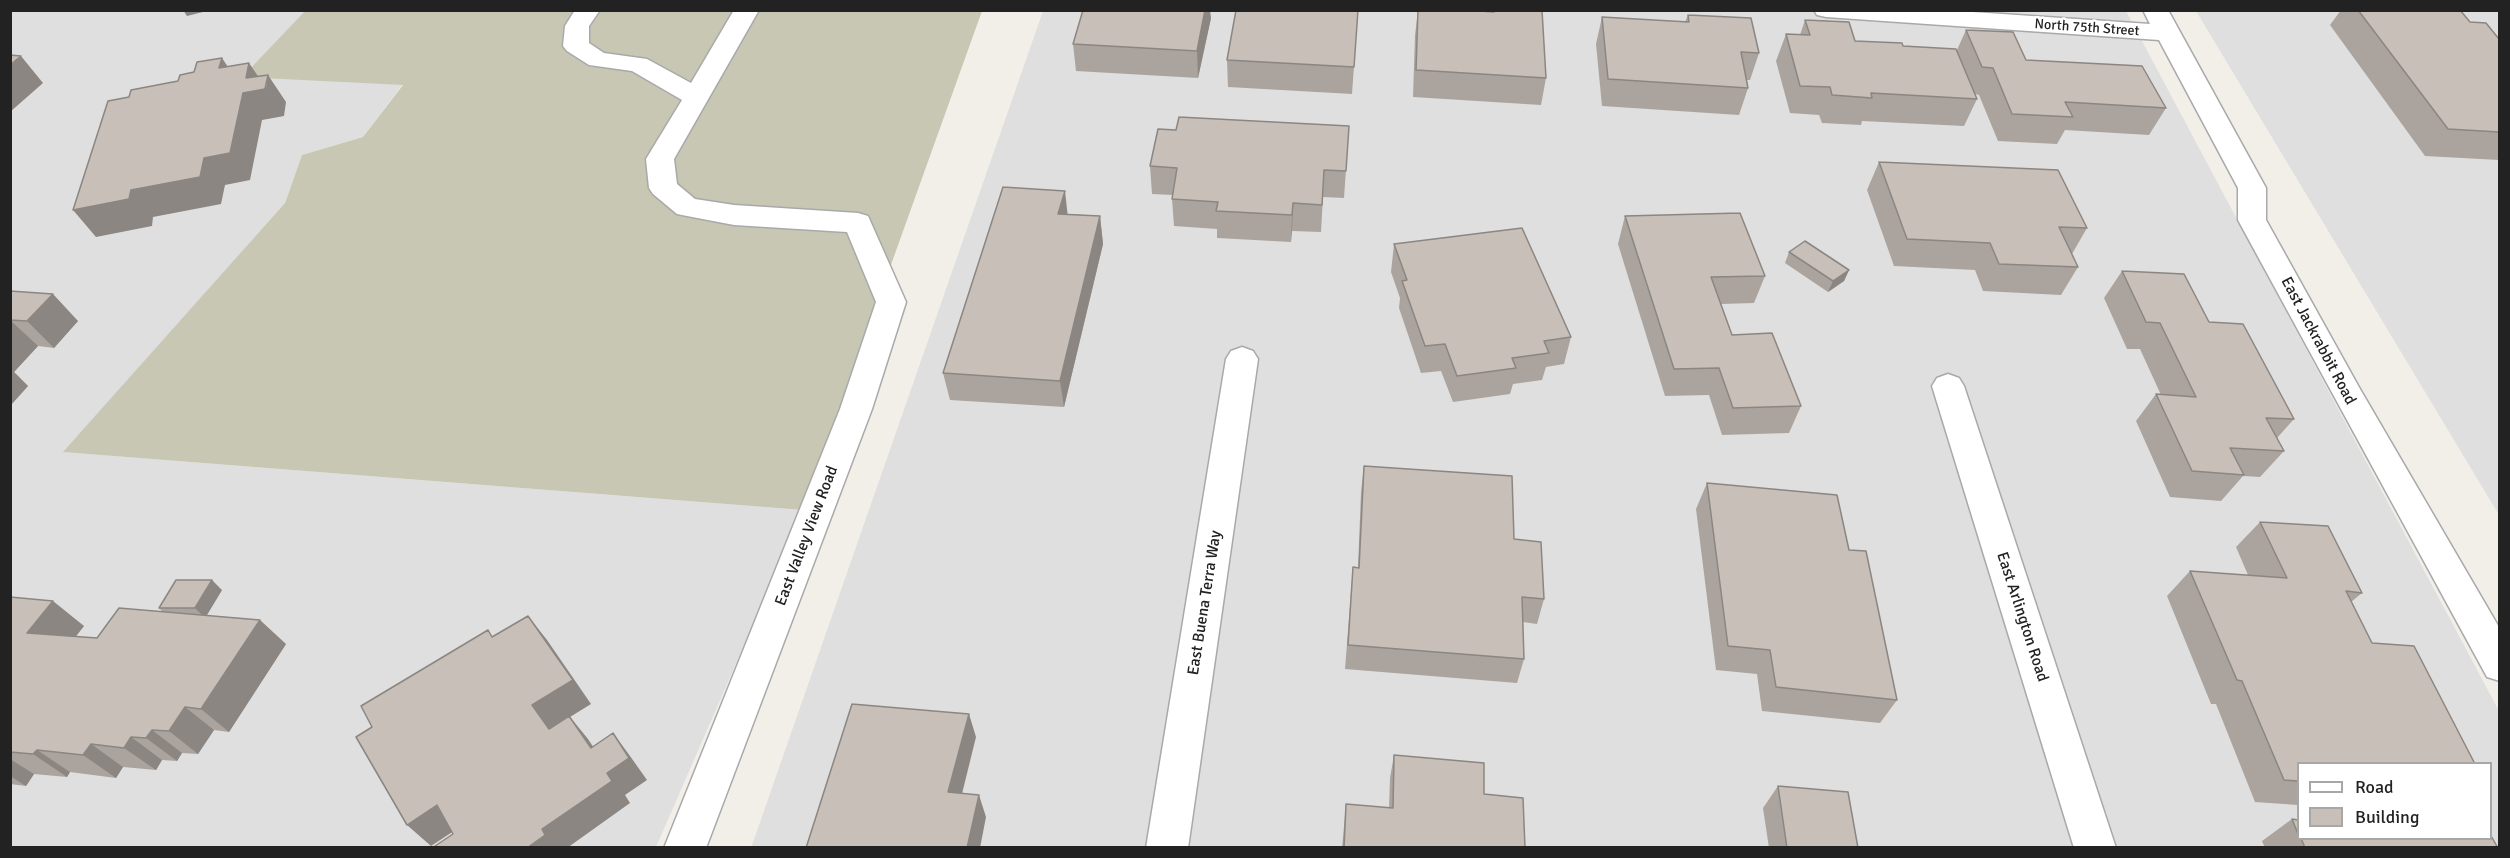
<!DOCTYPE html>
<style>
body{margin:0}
#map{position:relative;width:2510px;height:858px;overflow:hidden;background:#f2efe9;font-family:Signika,sans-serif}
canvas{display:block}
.frame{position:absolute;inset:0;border:12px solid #222;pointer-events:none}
.legend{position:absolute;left:2297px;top:762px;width:195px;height:78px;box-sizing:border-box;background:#fff;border:2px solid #a7a7a7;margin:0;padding:8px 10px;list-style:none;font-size:18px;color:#222}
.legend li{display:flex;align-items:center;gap:12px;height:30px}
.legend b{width:30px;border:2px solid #a7a7a7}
</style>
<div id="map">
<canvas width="2510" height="858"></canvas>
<div class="frame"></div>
<ul class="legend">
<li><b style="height:8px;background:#fff"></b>Road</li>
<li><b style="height:16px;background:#c7bfb8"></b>Building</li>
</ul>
</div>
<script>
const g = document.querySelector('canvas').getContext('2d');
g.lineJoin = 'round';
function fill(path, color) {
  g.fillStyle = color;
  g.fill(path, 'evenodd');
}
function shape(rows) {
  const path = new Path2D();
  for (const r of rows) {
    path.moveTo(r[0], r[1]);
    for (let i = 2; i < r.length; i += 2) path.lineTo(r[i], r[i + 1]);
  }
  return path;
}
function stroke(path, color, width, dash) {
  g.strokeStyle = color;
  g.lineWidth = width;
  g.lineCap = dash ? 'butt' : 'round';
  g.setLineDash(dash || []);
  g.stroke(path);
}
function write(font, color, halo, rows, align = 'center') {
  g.font = font + ' Signika,sans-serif';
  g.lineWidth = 5;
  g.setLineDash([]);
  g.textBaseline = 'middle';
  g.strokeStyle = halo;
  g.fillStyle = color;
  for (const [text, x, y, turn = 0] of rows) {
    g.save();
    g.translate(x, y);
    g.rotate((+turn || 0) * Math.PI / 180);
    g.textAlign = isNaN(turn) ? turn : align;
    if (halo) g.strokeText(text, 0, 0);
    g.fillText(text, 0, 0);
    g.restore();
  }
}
const residential = shape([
 [10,11,305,11,243,76,403,84,363,137,302,155,285,203,64,452,803,510,656,847,11,847],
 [1043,11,2126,11,2499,711,2499,847,751,848],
 [2298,764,2490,764,2490,838,2298,838],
 [2196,11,2499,11,2499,515]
]);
const construction = shape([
 [305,11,982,11,803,510,63,452,285,203,302,155,363,137,403,85,242,77]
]);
const minor = shape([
 [575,10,600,10,589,26,589,43,604,53,647,59,691,83,734,10,759,10,674,159,677,184,695,199,734,205,858,213,868,216,906,302,872,409,706,848,664,848,840,409,876,302,847,232,734,225,687,216,677,214,653,194,649,188,646,159,682,100,632,71,589,65,567,51,563,46,565,26,575,10],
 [1814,10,1943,10,2150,24,2143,10,2168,10,2266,188,2266,220,2360,389,2500,629,2500,681,2487,677,2238,220,2238,188,2159,40,1826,17,1817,15,1814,10],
 [1242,347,1253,351,1258,359,1188,848,1146,848,1226,359,1231,351,1242,347],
 [1948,374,1959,378,1964,386,2116,848,2074,848,1932,386,1937,378,1948,374]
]);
const wall = shape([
 [1358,10,1352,94,1228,87,1227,60],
 [1418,10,1493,12,1493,10,1542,10,1546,78,1541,105,1413,97,1415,35],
 [2341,10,2460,10,2470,22,2499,39,2499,160,2425,156,2330,25],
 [1688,15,1759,53,1750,80,1747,80,1748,88,1739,115,1602,106,1596,44,1602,17,1685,22],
 [1211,18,1198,78,1076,71,1073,44],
 [1805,20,1855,41,1903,46,1957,50,1966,30,2026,60,2166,108,2149,135,2065,130,2057,144,1998,141,1979,95,1975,94,1977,99,1964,126,1862,121,1861,125,1822,123,1819,115,1790,113,1776,61,1786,34,1800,35],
 [1349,126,1344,198,1323,197,1321,232,1292,231,1291,242,1217,238,1217,229,1174,226,1172,199,1173,195,1152,194,1150,166,1176,130],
 [1879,162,2087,228,2072,254,2078,267,2061,295,1983,291,1975,270,1894,266,1867,190],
 [1068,214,1100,216,1103,244,1064,407,950,400,943,373],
 [1625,216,1765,276,1754,303,1721,304,1732,335,1801,406,1789,433,1722,435,1709,395,1665,396,1618,244],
 [1394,244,1571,337,1564,364,1546,367,1542,380,1513,384,1510,394,1453,402,1441,371,1421,373,1399,308,1400,298,1391,272],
 [1789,252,1849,270,1844,281,1828,292,1785,263],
 [2122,271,2209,322,2294,419,2277,438,2284,451,2260,477,2243,476,2221,501,2170,497,2136,421,2156,394,2161,395,2140,349,2127,349,2104,298],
 [10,291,78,321,54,348,38,346,14,372,28,386,10,406],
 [1364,466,1544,599,1537,624,1523,622,1524,659,1517,683,1345,669,1353,567,1358,567,1361,492],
 [1707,483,1849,550,1897,700,1880,723,1762,711,1757,674,1716,670,1696,509],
 [2260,522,2362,593,2351,602,2298,764,2298,805,2255,802,2216,704,2211,704,2167,596,2190,571,2248,575,2236,547],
 [222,590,207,615,286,644,229,732,214,730,198,754,182,753,177,761,162,760,156,770,123,767,116,778,70,772,67,777,34,774,26,786,10,784,10,597,84,626,75,637,97,638,163,612,159,608],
 [1394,755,1484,794,1525,848,1342,848,1346,804,1389,808,1390,778],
 [1778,786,1858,848,1769,848,1763,808],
 [2292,819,2298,820,2298,838,2490,838,2498,848,2265,848,2262,841]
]);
const shadedWall = shape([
 [183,10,211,10,187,16],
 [1205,10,1210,10,1211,18,1198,78,1197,51],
 [21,56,43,83,10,112,10,65],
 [222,58,240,85,219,68],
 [249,63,266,88,268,75,286,102,284,116,262,120,250,180,225,185,221,204,153,217,152,226,96,237,73,210,131,190,204,158,246,78],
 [1065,191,1068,218,1058,214],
 [1293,203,1292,231,1291,242,1292,215],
 [1100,216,1103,244,1064,407,1060,381],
 [1849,270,1844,281,1828,292,1833,281],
 [53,294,78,321,54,348,27,321],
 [10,320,38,346,14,372,28,386,10,406],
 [212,580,222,590,205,618,195,608],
 [53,601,84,626,59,658,27,633],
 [528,616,547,640,591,704,570,717,588,739,609,771,591,748,549,729,532,705],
 [260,620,286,644,229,732,201,709],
 [185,707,214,730,198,754,169,731],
 [969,714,976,737,957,814,948,792],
 [152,730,182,753,177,761,146,738],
 [613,733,630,756,647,780,625,795,630,803,567,848,527,848,542,829,607,773],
 [131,737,162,760,156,770,124,748],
 [91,744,123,767,116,778,83,755],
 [37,750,70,772,67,777,33,754],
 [10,759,34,774,26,786,10,776],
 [979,795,986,817,980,848,967,848],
 [437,805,460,827,431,846,407,825]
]);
const building = shape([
 [1083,10,1205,10,1197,51,1073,44,1083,10],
 [1236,10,1358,10,1354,67,1227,60,1236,10],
 [1418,10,1466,10,1494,12,1494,10,1542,10,1546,78,1416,70,1418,10],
 [2358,10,2460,10,2470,22,2486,23,2499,39,2499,132,2448,129,2358,10],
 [1688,15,1751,18,1759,53,1741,52,1748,88,1608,79,1602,17,1689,22,1688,15],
 [1805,20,1849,22,1855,41,1902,43,1903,46,1956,49,1977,99,1871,93,1872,98,1832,95,1830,87,1800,86,1786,34,1810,35,1805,20],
 [1966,30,2013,32,2026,60,2142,66,2166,108,2065,102,2073,117,2012,114,1993,68,1982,67,1966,30],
 [10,55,21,56,10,65,10,55],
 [222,58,219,68,249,63,246,78,268,75,265,89,243,93,230,153,204,158,200,177,131,190,129,199,73,210,108,101,129,97,131,90,178,81,180,75,194,72,197,62,222,58],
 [1179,117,1349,126,1346,171,1324,170,1322,205,1293,203,1292,215,1216,211,1218,202,1172,199,1177,168,1150,166,1158,129,1176,130,1179,117],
 [1879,162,2058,170,2087,228,2059,227,2078,267,1999,264,1990,243,1907,239,1879,162],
 [1003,187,1065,191,1058,214,1100,216,1060,381,943,373,1003,187],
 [1740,213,1765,276,1711,277,1732,335,1772,333,1801,406,1733,408,1719,368,1674,369,1625,216,1740,213],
 [1522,228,1571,337,1544,341,1549,353,1512,358,1516,368,1457,376,1445,344,1425,346,1402,281,1407,280,1394,244,1522,228],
 [1805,241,1849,270,1833,281,1789,252,1805,241],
 [2122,271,2184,274,2209,322,2243,324,2294,419,2266,418,2284,451,2230,448,2244,475,2192,471,2156,394,2196,397,2160,323,2146,322,2122,271],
 [10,291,53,294,27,321,10,320,10,291],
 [1364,466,1512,476,1514,539,1541,542,1544,599,1522,597,1524,659,1348,645,1353,567,1359,568,1364,466],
 [1707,483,1837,495,1849,550,1866,551,1897,700,1776,687,1770,650,1728,646,1707,483],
 [2260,522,2328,526,2362,593,2346,591,2372,643,2414,646,2475,764,2298,764,2298,781,2284,780,2242,681,2237,680,2190,571,2287,578,2260,522],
 [176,580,212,580,195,608,159,608,176,580],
 [10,597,53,601,27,633,97,638,119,608,260,620,201,709,185,707,169,731,152,730,146,738,131,737,124,748,91,744,83,755,37,750,33,754,10,752,10,597],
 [528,616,573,680,532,705,549,729,569,716,591,748,613,733,629,758,607,773,612,781,542,829,545,835,527,848,432,848,453,834,437,805,407,825,356,737,372,727,361,706,488,630,492,637,528,616],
 [852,704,969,714,948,792,979,795,967,848,806,848,852,704],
 [1394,755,1484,763,1484,794,1523,798,1525,848,1344,848,1346,804,1393,808,1394,755],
 [1778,786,1848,792,1858,848,1787,848,1778,786],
 [2292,819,2298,820,2298,834,2292,819],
 [2490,834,2498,848,2305,848,2301,838,2490,838,2490,834]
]);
const farStreetnames = [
 ["North 75th Street",2087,28,4]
];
const streetNames = [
 ["East Jackrabbit Road",2318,341,62],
 ["East Valley View Road",807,536,-69],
 ["East Buena Terra Way",1205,603,-81],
 ["East Arlington Road",2022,617,72]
];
fill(residential, '#e0dfdf');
fill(construction, '#c7c7b4');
stroke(minor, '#a9a9a9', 3);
fill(minor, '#fff');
fill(wall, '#aba49e');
fill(shadedWall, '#8b8681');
fill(building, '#c7bfb8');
stroke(building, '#8b8681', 1.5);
write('14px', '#222', '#fff', farStreetnames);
write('16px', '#222', '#fff', streetNames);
</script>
